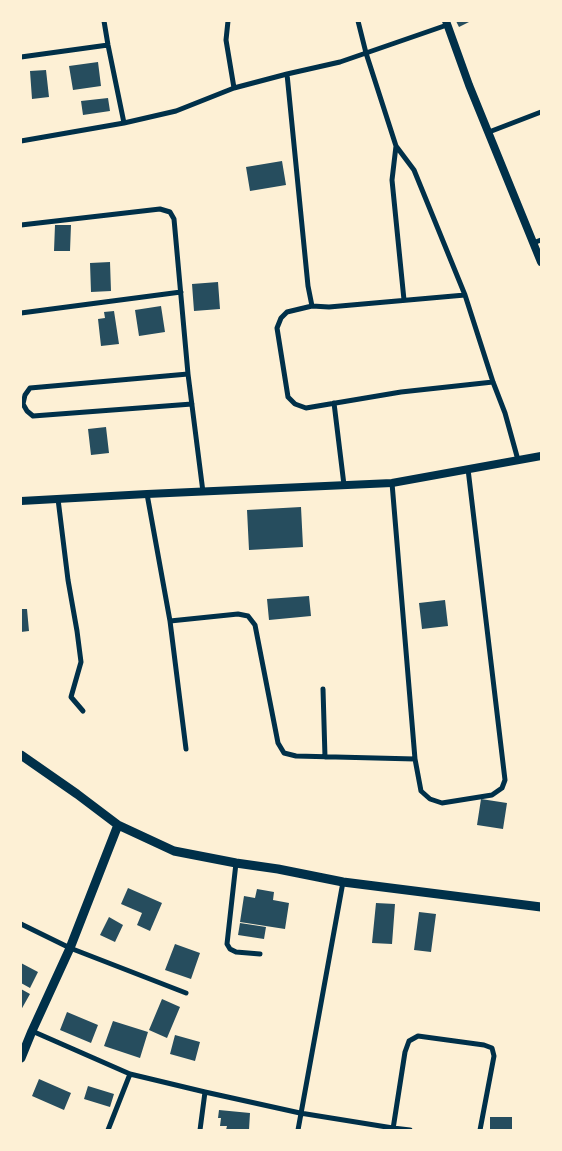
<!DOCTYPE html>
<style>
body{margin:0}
#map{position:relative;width:562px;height:1151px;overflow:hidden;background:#fdf0d5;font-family:"Public Sans",sans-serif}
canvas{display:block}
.frame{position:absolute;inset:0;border:22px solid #fdf0d5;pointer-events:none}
</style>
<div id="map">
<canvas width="562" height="1151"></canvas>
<div class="frame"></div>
</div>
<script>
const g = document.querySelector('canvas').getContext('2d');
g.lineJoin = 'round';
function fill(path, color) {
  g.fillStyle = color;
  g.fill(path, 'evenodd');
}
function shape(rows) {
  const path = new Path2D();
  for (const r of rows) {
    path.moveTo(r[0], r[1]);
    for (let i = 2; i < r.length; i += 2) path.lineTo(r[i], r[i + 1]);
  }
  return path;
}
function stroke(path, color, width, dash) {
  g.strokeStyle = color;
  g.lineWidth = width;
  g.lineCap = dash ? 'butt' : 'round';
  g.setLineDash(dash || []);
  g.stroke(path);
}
const building = shape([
 [456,21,471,21,459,27],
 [98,62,101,86,73,90,69,66],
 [46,70,49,97,32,99,30,71],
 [108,98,110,111,83,115,81,101],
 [282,161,286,185,250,191,246,167],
 [55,225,71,225,70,251,54,251],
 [110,262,111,291,91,292,90,263],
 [218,282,220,309,194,311,192,284],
 [161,306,165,332,139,336,135,310],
 [114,311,119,344,101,346,98,319,105,318,104,312],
 [106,427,109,453,91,455,88,429],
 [301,507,303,547,249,550,247,510],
 [309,596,311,616,269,620,267,599],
 [445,600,448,626,422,629,419,603],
 [21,609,27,609,29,631,21,632],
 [481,799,507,803,503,829,477,825],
 [128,888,162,903,150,931,137,925,142,913,121,904],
 [257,889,274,892,273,900,289,903,285,929,240,922,244,896,255,898],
 [376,903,395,904,392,944,372,943],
 [419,912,436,914,431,952,414,950],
 [109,917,123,925,115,942,100,935],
 [240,923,266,927,264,939,238,935],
 [175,944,200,953,191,979,165,970],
 [21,963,38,972,30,988,21,983],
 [21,989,30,994,21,1010],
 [162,999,180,1007,167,1038,149,1030],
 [67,1012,98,1025,91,1043,60,1030],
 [113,1021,148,1032,140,1058,104,1046],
 [175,1035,200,1042,195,1061,170,1054],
 [39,1079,71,1093,64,1110,32,1096],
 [88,1086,114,1094,110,1107,84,1099],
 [219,1110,250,1113,249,1130,226,1130,227,1126,220,1126,221,1118,218,1118],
 [490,1117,512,1117,512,1130,490,1130]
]);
const minor = shape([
 [104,21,108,45,124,123],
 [228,21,226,40,234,88],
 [358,21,366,53,396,146,414,170,465,295,493,382,505,413,518,460],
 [21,57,108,45],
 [287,74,308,286,312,306],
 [489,132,541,112],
 [21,141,124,123,176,111,234,88,287,74,340,62,447,25],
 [396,146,392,180,404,300],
 [21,225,160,209,170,212,174,219,188,374,203,492],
 [533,243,541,240],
 [465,295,329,307,312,306,287,312,281,318,277,328,288,397,295,404,306,408,401,392,493,382],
 [21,313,181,292],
 [188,374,30,388,25,395,23,404,27,411,33,416,192,404],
 [334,403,344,485],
 [392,483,415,759,421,791,430,799,442,803,492,795,502,788,505,780,468,469],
 [147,494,170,621,186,749],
 [58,499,68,580,77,631,81,662,71,697,83,711],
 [170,621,238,614,248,616,255,625,278,743,284,753,296,756,415,759],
 [323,689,325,757],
 [236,863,227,944,230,949,236,952,260,954],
 [21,924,70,948,186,993],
 [32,1031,130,1074,205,1092,300,1113,393,1128,410,1130],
 [393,1129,405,1052,409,1041,418,1036,484,1045,492,1048,494,1056,480,1130],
 [108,1130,130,1074],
 [200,1130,205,1092],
 [298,1130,343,882]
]);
const tertiary = shape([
 [446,21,469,85,541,262],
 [21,501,147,494,392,483,541,456]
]);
const secondary = shape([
 [21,755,77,794,118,825,174,851,236,863,278,869,343,882,541,907],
 [21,1058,32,1031,70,948,118,825]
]);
fill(building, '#264d5e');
stroke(minor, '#003049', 5);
stroke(tertiary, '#003049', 8);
stroke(secondary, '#003049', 9);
</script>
